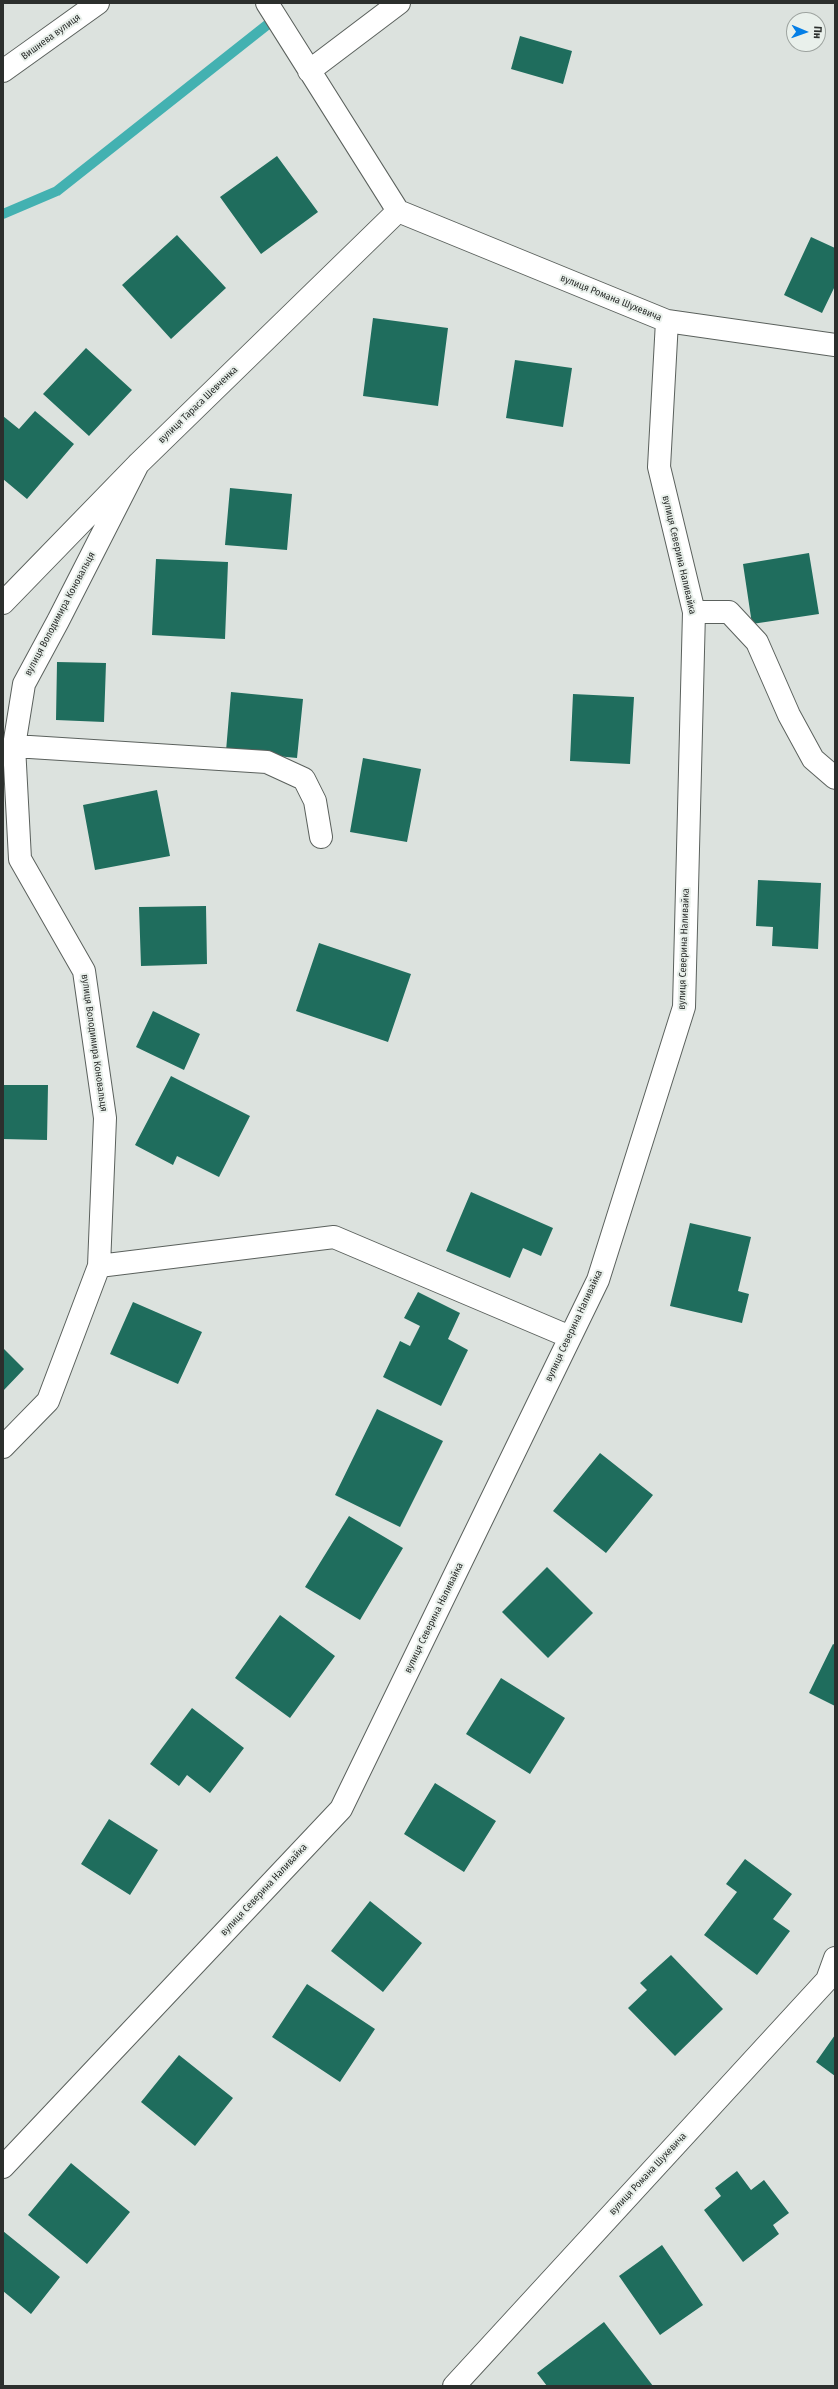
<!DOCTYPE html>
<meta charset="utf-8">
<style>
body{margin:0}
#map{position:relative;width:838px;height:2389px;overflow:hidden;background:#dce2de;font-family:"Fira Sans Condensed",sans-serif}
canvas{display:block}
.frame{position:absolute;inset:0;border:4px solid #2c2f2d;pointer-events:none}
.north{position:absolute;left:786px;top:12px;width:40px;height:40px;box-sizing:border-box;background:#e9f0eb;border:1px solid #9da39f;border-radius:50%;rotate:92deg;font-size:11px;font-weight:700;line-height:16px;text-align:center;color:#2c2f2d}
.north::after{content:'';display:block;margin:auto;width:14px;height:18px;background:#057fe6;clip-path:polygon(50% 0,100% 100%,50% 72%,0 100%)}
</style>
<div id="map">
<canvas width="838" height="2389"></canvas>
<div class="frame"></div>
<div class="north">Пн</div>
</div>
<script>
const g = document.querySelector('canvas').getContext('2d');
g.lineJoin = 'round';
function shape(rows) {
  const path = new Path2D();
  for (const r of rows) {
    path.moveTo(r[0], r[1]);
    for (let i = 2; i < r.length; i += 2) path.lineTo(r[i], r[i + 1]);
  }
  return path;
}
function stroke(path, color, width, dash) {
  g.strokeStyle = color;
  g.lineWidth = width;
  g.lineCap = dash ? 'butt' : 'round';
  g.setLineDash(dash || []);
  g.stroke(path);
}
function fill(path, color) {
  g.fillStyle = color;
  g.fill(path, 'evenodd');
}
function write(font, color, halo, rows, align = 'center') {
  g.font = font + ' "Fira Sans Condensed",sans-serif';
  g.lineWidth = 4;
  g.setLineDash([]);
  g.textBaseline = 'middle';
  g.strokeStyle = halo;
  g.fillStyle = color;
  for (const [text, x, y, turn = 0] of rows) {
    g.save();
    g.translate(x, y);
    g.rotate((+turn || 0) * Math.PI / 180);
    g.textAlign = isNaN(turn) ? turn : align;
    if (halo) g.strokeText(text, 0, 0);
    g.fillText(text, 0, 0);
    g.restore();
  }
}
const stream = shape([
 [3,214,57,191,267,25]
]);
const building = shape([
 [520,36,572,51,563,84,511,69],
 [277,156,318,212,261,254,220,197],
 [177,235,226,288,171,339,122,285],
 [811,237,835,248,835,286,822,313,784,295],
 [373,318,448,328,438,406,363,396],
 [86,348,132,390,89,436,43,394],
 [515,360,572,368,563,427,506,418],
 [35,411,74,444,27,499,3,479,3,416,19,429],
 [230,488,292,494,287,550,225,545],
 [809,553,819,614,752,624,743,564],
 [156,559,228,562,225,639,152,635],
 [57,662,106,663,104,722,56,720],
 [231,692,303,699,297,758,226,751],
 [573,694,634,697,630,764,570,761],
 [363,758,421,769,407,842,350,832],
 [157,790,170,856,95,870,83,805],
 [758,880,821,883,818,949,772,946,773,927,756,926],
 [206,906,207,964,141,966,139,907],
 [319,943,411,974,388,1042,296,1011],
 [153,1011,200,1034,184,1070,136,1047],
 [171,1076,250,1116,219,1177,177,1156,173,1165,135,1145],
 [3,1085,48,1085,47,1140,3,1139],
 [471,1192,553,1228,541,1256,523,1248,510,1278,446,1251],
 [690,1223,751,1237,738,1291,749,1294,742,1323,670,1306],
 [418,1292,460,1313,448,1339,468,1350,441,1406,383,1377,400,1341,410,1346,420,1326,404,1318],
 [133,1302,202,1332,178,1384,110,1354],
 [3,1348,24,1369,3,1391],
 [377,1409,443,1441,400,1527,335,1495],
 [600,1453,653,1495,606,1553,553,1511],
 [349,1516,403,1548,360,1620,305,1587],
 [547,1567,593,1613,548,1658,502,1612],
 [280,1615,335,1656,290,1718,235,1678],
 [833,1644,835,1645,835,1706,809,1693],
 [501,1678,565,1718,530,1774,466,1734],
 [192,1708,244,1748,210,1793,187,1775,179,1786,150,1764],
 [435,1783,496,1821,464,1872,404,1834],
 [109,1819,158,1850,130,1895,81,1864],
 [745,1859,792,1894,773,1919,790,1931,757,1975,704,1935,737,1892,726,1884],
 [370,1901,422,1943,383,1992,331,1951],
 [671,1955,723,2009,675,2056,628,2008,647,1990,640,1983],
 [307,1984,375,2029,340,2082,272,2037],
 [835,2035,835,2076,816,2062],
 [179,2055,233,2098,195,2146,141,2102],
 [71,2163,130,2212,87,2264,28,2215],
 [737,2171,751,2190,764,2180,789,2213,773,2225,779,2234,743,2262,704,2210,721,2196,715,2188],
 [3,2231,60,2277,31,2314,3,2291],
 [662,2245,703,2305,660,2335,619,2276],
 [604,2322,653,2386,547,2386,537,2373]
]);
const minor = shape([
 [267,3,398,211],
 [3,71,98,3],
 [309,71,399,3],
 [398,211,667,321,835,345],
 [3,603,138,464,398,211],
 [694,612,729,612,757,642,789,715,813,759,835,778],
 [14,746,267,762,304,779,315,801,321,837],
 [99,1266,334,1237,570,1337],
 [3,1447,48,1401,99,1266,105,1118,84,971,20,859,14,746,24,684,58,621,138,464],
 [3,2167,341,1809,598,1280,684,1007,694,612,659,467,667,321],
 [454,2386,827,1980,835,1958]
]);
const streetNames = [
 ["Вишнева вулиця",51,37,-36],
 ["вулиця Романа Шухевича",611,298,22],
 ["вулиця Тараса Шевченка",198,405,-44],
 ["вулиця Северина Наливайка",679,555,77],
 ["вулиця Володимира Коновальця",60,614,-62],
 ["вулиця Северина Наливайка",684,949,-88],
 ["вулиця Володимира Коновальця",94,1043,82],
 ["вулиця Северина Наливайка",574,1326,-65],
 ["вулиця Северина Наливайка",434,1618,-64],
 ["вулиця Северина Наливайка",264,1890,-47],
 ["вулиця Романа Шухевича",648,2174,-47]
];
stroke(stream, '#43b1b1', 10);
fill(building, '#1f6d5d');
stroke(minor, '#5b615d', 24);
stroke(minor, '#fff', 22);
write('10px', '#2c2f2d', '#e9f0eb', streetNames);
</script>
